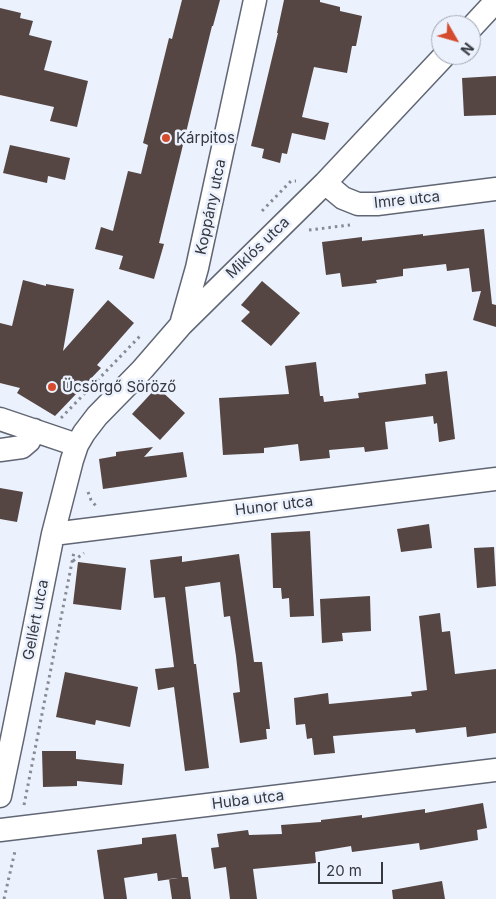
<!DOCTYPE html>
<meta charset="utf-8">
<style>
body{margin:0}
#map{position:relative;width:496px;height:899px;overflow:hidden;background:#ebf1fd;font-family:Inter,sans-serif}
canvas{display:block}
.north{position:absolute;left:431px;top:15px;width:50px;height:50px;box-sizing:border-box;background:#ebf1fd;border:1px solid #a2a7b1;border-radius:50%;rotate:128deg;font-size:14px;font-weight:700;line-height:20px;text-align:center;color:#35383e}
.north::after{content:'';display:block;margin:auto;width:18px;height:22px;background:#d54b2e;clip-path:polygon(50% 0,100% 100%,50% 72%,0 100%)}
.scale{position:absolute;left:318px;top:862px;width:65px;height:22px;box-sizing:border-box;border:2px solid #35383e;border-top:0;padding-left:6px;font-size:15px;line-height:18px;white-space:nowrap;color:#35383e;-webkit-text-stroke:4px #ebf1fd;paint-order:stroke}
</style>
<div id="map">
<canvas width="496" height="899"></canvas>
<div class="north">N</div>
<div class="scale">20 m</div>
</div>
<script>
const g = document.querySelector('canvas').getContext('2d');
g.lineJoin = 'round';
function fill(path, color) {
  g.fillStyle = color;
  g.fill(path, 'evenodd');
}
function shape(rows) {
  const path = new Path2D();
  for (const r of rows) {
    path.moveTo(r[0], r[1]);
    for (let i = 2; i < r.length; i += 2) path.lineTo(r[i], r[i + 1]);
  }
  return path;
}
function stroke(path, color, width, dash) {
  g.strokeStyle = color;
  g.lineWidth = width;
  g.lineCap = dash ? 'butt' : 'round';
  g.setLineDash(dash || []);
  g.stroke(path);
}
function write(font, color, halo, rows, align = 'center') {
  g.font = font + ' Inter,sans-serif';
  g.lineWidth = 5;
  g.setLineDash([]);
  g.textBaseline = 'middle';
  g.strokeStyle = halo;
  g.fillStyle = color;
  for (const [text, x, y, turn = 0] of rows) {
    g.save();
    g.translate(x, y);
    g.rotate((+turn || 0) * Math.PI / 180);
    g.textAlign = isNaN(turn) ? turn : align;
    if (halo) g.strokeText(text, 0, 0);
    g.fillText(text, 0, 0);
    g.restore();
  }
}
const building = shape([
 [182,0,220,0,213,26,212,26,159,243,164,244,154,279,119,269,123,256,95,249,101,227,113,231,128,171,141,174,148,145,143,143,169,38,172,39],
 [284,0,320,0,320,2,340,7,340,11,362,16,356,46,352,46,347,73,314,67,302,117,329,123,325,140,292,133,287,154,282,153,280,163,262,158,264,149,251,146,278,33,277,33],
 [0,8,21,13,20,18,33,21,29,35,52,41,44,70,88,81,77,127,50,121,54,107,0,95],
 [496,76,496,115,464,116,462,78],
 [10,145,70,158,65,180,48,176,47,183,3,173],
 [484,229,492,304,496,305,496,327,473,320,481,291,472,292,469,268,447,271,446,264,403,269,403,276,376,280,377,283,342,287,340,273,326,275,322,242,362,237,362,241,423,234,423,236],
 [23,280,46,286,46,284,74,289,63,351,108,300,134,323,97,365,101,368,55,416,17,393,20,388,0,383,0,323,12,326],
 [262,281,300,313,271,346,241,321,250,312,241,305],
 [316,362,320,396,323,396,324,402,359,398,358,393,426,384,425,374,447,371,455,439,439,442,437,423,434,424,433,416,385,422,388,449,365,452,364,447,329,450,330,458,300,461,298,444,264,448,264,453,223,455,219,398,289,394,285,366],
 [157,387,185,413,160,440,132,414],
 [153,447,144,457,183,452,187,477,103,489,99,459,116,456,116,452],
 [0,488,23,492,17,522,0,519],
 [429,524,432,548,401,552,397,529],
 [310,531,314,616,290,617,289,598,282,599,281,588,273,588,271,533],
 [494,547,496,586,477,588,474,548],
 [239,554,254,662,262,662,270,729,266,729,267,739,240,743,233,693,240,692,236,656,230,616,224,617,220,582,185,587,194,664,196,664,209,768,185,771,174,687,158,690,155,669,174,667,165,597,154,598,150,560,182,556,182,562],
 [78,562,126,568,121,610,73,604],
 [370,596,371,631,342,633,343,641,322,643,320,599],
 [440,613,442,632,450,631,455,674,496,669,496,733,467,737,466,727,416,733,415,729,333,736,335,753,314,755,312,738,307,739,305,724,296,725,294,698,328,693,329,704,412,696,411,692,427,690,419,616],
 [65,672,138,687,130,727,96,720,95,725,56,717],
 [42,751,76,751,76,759,124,764,122,785,77,781,77,786,43,787],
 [483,803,487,828,477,830,478,840,420,850,419,843,352,852,351,846,315,852,316,863,253,869,257,899,230,899,226,867,214,869,211,848,219,847,217,834,248,830,249,835,282,834,281,825,321,822,321,820,362,815,362,818,425,809,425,813],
 [176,834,182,877,188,877,191,899,172,899,169,879,178,878,158,881,157,873,124,878,127,899,104,899,97,850,142,844,142,838],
 [442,881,445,899,393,899,392,890]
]);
const path = shape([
 [262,211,291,181,296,181],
 [309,230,350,225],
 [61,418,142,334],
 [88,492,91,500,96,506,99,506],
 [73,561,84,553],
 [24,805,74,552],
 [4,899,15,851]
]);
const minor = shape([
 [471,28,496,1],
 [325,183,343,198,358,204,377,204,496,189],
 [182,321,197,268,255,0],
 [0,419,77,445],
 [0,450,22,447,29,441,34,430],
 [53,534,496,479],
 [0,796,13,734,53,534,72,460,77,445,84,433,97,416,142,370,181,325,325,183,445,55],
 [0,830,496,770]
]);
const markers = [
 [166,138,5,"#d54b2e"],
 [52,387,5,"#d54b2e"]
];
const poiNames = [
 ["Kárpitos",176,138],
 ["Ücsörgő Söröző",62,387]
];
const streetNames = [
 ["Imre utca",407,200,-6],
 ["Koppány utca",211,207,-78],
 ["Miklós utca",258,248,-44],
 ["Hunor utca",274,506,-7],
 ["Gellért utca",36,620,-79],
 ["Huba utca",248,800,-7]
];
fill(building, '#554643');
stroke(minor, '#606673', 25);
stroke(path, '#878c94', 3, [2.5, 4]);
stroke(minor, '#fff', 22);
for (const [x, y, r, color] of markers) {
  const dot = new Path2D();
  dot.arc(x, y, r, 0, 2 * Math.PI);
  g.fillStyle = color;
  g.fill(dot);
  stroke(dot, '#ebf1fd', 2);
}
write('15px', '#35383e', '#ebf1fd', poiNames, 'left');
write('15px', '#35383e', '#ebf1fd', streetNames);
</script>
